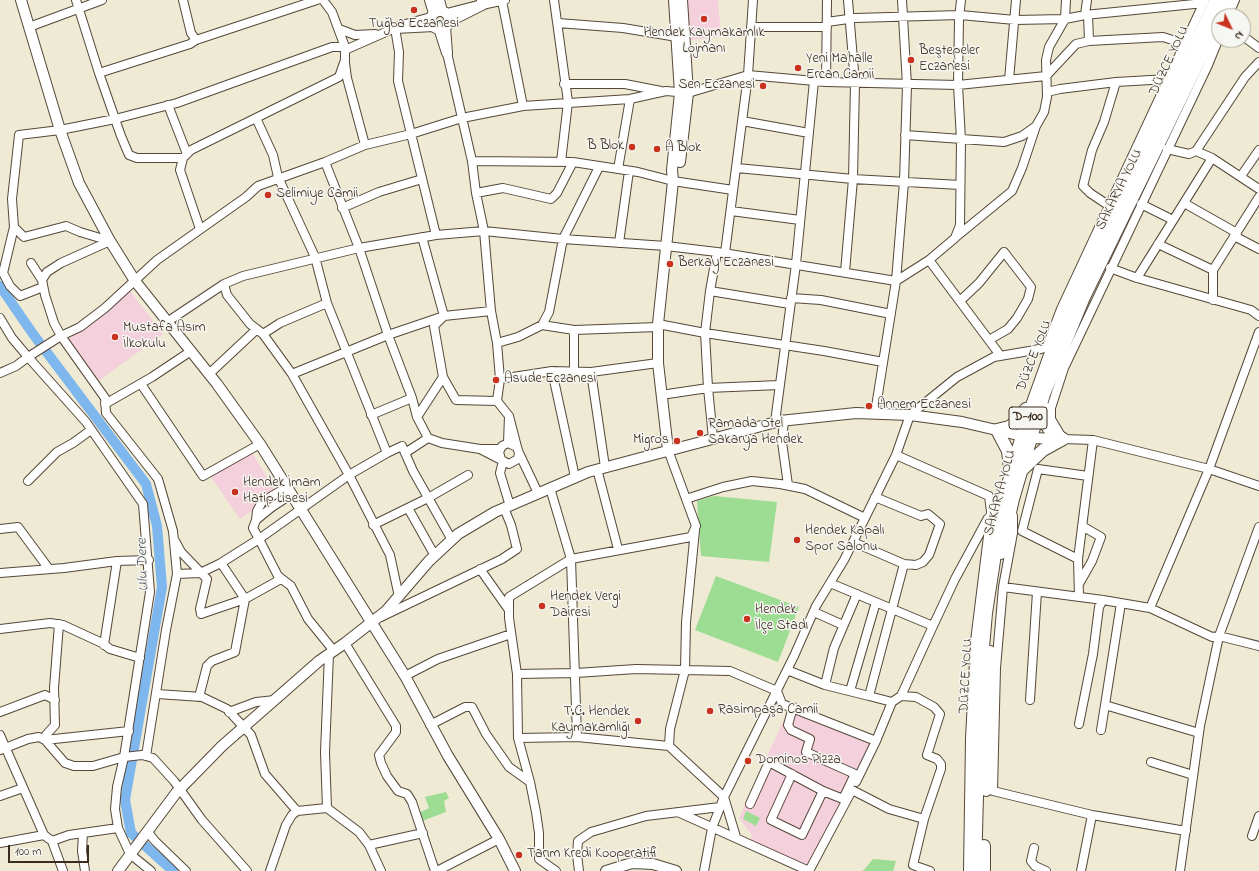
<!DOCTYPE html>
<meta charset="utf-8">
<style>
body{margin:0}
#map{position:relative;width:1259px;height:871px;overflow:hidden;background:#eeead4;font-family:"Indie Flower",sans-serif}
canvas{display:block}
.north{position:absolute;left:1211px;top:8px;width:40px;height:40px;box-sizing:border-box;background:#f6f6f2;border:1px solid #aba49d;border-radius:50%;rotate:133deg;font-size:11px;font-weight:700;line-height:16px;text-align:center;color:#3b2a1e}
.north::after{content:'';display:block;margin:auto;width:14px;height:18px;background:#c8321e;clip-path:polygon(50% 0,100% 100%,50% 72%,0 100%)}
.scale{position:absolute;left:8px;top:845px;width:81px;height:18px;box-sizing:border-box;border:2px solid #3b2a1e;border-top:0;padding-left:5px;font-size:12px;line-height:14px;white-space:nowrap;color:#3b2a1e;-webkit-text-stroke:3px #f6f6f2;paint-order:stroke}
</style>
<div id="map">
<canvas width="1259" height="871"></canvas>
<div class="north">N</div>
<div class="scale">100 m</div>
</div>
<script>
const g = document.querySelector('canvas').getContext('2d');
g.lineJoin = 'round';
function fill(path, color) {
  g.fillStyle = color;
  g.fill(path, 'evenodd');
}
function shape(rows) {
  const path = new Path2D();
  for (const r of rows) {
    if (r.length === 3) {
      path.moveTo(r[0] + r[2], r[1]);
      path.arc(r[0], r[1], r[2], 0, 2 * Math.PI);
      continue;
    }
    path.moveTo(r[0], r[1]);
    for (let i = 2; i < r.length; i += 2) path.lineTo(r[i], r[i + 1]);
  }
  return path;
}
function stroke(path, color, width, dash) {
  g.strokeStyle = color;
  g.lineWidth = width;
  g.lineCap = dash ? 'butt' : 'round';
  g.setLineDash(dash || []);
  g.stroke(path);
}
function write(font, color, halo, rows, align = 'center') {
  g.font = font + ' "Indie Flower",sans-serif';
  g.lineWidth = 3;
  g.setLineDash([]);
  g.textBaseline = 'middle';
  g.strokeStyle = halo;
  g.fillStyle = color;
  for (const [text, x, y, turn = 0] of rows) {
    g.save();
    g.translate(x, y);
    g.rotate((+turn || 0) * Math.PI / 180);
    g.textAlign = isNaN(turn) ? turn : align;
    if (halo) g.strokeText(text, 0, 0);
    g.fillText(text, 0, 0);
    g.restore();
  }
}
const built = shape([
 [687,0,718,0,721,37,690,40],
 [130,291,163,334,97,382,68,340],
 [252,453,277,494,240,519,211,477],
 [790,706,876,741,852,790,809,871,749,843,752,835,739,818]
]);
const green = shape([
 [714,496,777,502,769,562,701,556,697,501],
 [716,576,799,607,778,662,695,630],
 [446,792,449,798,444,801,446,812,422,821,419,813,429,808,425,797],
 [746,811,760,818,756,826,743,819],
 [873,859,896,861,893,871,861,871,864,870]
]);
const river = shape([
 [0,286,33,334,146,484,157,526,162,587,125,800,131,833,173,871]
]);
const minor = shape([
 [76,0,99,73,190,44,196,40],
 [183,0,191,33,196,40,317,0],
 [481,0,482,5,505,0],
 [554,0,568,102,561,162],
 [502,1,523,106],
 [1085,15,1087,0],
 [1088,15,1089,41,1163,37,1185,44],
 [1228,16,1235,0],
 [827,22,855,18,960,15,1015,20,1065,19,1085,15,1204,3],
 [558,23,623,28,677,37],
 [29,27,102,0],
 [751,27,827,27],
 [339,29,355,35,375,34],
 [1243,36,1259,48],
 [1219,38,1208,65,1064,368,1051,408,1051,419,1063,439,1093,440,1209,469,1259,486],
 [447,53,472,161],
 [345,63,347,78,365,145],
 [99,73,121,136,129,155,137,158,183,158],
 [1009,80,1016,0],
 [826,82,827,0],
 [564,84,625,84,661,91],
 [1047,92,1060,89,1116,82,1168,79],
 [168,105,187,154],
 [256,118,273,155,278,177,315,257,327,303,387,453],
 [742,121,809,133],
 [905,135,1004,142,1022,136,1036,126,1044,112,1047,97,1046,60,1049,47,1065,19,1066,0],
 [1167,149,1189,154,1196,151,1245,77,1259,62],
 [1196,151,1212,158,1259,189],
 [325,162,359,248,388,335,444,316,491,311],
 [737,168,853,179,960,185],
 [618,169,630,99],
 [1241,176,1259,150],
 [476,193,503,188,551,199,557,193,573,162],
 [1184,203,1237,233],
 [1141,204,1173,220],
 [1108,205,1090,193,1083,186,1092,150,1104,122,1116,82],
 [342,208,379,192,422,179],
 [731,211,800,220],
 [14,227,3,273,10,286,20,296,43,287],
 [200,229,180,170,183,158,191,150,339,77,345,60,345,47,332,12,323,0],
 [436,235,484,231,476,193,472,161,573,162,638,172,673,181,733,190],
 [1234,236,1259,249],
 [956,237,1012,191,1022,168,1036,126],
 [110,241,61,263,47,272,42,280,45,295,54,323,61,336,28,357,86,422,143,504,150,592,124,757,117,787,115,809,118,828],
 [110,241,80,232,66,226,24,237,14,227,12,199,19,135,60,130,115,119,177,103,332,47,345,47],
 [619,243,629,171],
 [1158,244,1213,270],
 [725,253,748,75,753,0],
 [929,260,1000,355],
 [31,263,42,280],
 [1110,268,1137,278,1251,310,1259,316],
 [845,272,853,179,855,83,848,0],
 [1137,278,1212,158],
 [224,284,227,295,250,324,263,334,292,374,349,475,390,555,399,597],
 [710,291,790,304],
 [791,298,821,300,891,314],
 [1213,300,1213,270,1259,197],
 [960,301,979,283,1004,252,1031,287,1028,299,1017,318,1008,329,989,340],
 [0,318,12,338,28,357,16,366,0,373],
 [167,322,224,284,243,276,359,248,436,235,398,81,399,52,395,28,345,50],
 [658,324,705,333,824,351,883,362],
 [542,325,549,312,563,239,599,167],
 [263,334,280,323,327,303],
 [497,343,518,337,542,325,574,330],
 [1047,346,1061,309,1205,0],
 [591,372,605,467],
 [574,373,574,330,658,327],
 [209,374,257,329],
 [292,374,388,335,412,398,417,417,428,438],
 [443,377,456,400,497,401],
 [500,379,552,371],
 [141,384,203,476,260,444],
 [661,395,708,388,779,385],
 [105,404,152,377,191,351],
 [875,413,896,281,904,182,907,85,902,0],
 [371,415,412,398],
 [509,416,497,401,500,379,497,343,491,311,484,231,563,239,666,246,717,252,896,281,929,260,955,238,960,225,961,140,958,85,959,19,961,0],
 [417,417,443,377,434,326,444,316,422,237],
 [784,420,782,442,788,485],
 [775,422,796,264,814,81],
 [713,438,708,388,705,333,710,291,717,252],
 [508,443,509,416,517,447],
 [500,449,480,449,509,464,518,459,519,453,517,447,508,443,502,446,499,452,501,459],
 [405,453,428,438,442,443,480,449],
 [519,453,538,493],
 [896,455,989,496,991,512,975,641,970,739,968,871],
 [503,461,500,473,510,506],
 [597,469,618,549],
 [1088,476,1038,469,1022,531,1078,559,1093,440],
 [575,477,552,371,591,372,658,363],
 [28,481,57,452,73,443,91,430],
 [292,494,272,507,256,520,253,528,259,539,221,563,200,573,177,574,173,531,158,479,106,413,105,398,61,336,80,327,105,308,157,260,246,197,258,186,325,162,365,145,411,134,462,118,523,106,630,99,666,91,688,93,748,75,826,82,958,85,1046,76,1076,44,1089,41],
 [875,497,921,516,928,514,940,524,929,555,923,562,916,565,904,564,869,696,892,702,901,696,916,697,934,707,940,714,927,755,937,759,941,764,941,769,924,819,913,865,930,871],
 [686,499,723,487,752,481,780,484,805,489,865,518],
 [408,508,435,556],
 [1013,516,1013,533,1003,587,996,668,993,791,1092,815,1186,831],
 [256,520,257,511,262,502,287,487],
 [373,525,428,498,468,475],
 [0,529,18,527,49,569],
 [175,541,181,552,207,579,200,609,201,614,245,599,221,563],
 [853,542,904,564],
 [1078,559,1079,597],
 [480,569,509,610],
 [0,573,64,568,117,561],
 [830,583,933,626,955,579,988,518],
 [1079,584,1092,561,1101,537,1082,526],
 [1003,587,1103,600,1150,608,1212,637,1219,636,1259,646],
 [1150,608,1209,469,1259,332],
 [814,612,843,625],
 [381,617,502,559,517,549,511,525,504,508],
 [59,624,54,688,55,725,46,735,45,740,129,731],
 [0,629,50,623,63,625,102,643,110,649,140,658],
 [345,643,396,726,396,732,379,755,381,763,387,776,398,791,407,794,412,802,435,871],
 [104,645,117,561,149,560],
 [334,651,308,619,291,586,278,576,259,539,349,475,387,453,402,446,413,471,452,540],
 [329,654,325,752,327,808,359,832,369,845,381,871],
 [787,670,825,685,869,696],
 [517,674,576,673,636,669,685,670,686,622,695,530],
 [405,676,438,659,511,634],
 [825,685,834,648,857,594],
 [850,691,876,602],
 [157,694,202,697,227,709,251,735,265,774,297,811,327,808],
 [901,696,933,626],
 [199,697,207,666,212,661,235,652,245,599,281,579],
 [1030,700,1037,592],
 [1105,705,1121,603],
 [0,712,45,695,55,700],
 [229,712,256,702,275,700],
 [1079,724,1093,654,1099,607,1103,600],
 [430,725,465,707,472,707,486,734,509,767,530,782],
 [1101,730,1105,705,1199,733],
 [0,735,44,835,52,841,63,871],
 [577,737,669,746,724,797,736,837],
 [518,738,577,737,571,559,550,488],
 [669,746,670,729,685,670,730,671,777,691,782,704,876,741,892,702],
 [0,750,28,739,39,737,45,740,65,763,74,766,93,766,124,757,142,755,153,758,174,781,202,820,247,871],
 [146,756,166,630,177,574],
 [1151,762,1193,775],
 [792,774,771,820,802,835,823,791],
 [856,782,876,741],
 [852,790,889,809,924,819],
 [0,796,23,788],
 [750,804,769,762,823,791,843,799,855,774,806,752,810,739,791,730,788,725,793,707],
 [680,813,809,871],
 [147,831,155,841,186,871],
 [83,833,82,851,85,871],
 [1252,836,1259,816],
 [52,841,69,835,118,828,130,854,151,871],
 [0,843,44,835],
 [369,845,423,833],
 [1034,848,1031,861,1035,866,1046,871],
 [270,871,286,825,292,815,297,811],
 [437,871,499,839],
 [556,871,539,859,539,833,536,812,530,782,518,738,517,674,509,618,509,597,571,559,691,537,696,526,668,450],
 [579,871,577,855,578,841,591,832,646,816,720,807],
 [704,871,712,828,724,797,794,656,816,606,844,560,865,518,896,455,910,415,957,377,994,357,1041,349,1054,344],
 [809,871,850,794],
 [1081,871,1092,815],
 [1180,871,1200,726,1219,636,1259,527]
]);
const major = shape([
 [21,0,60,130,79,183,110,241,135,281,217,384,260,444,405,676,448,756,499,839,515,871],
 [430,0,434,13],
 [439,0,442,11],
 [440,20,9],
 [447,14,482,5,448,22],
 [431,18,395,28,434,26],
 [439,28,447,53,445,27],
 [680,162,688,93,682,0],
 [668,450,658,363,658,324,673,181,672,170,680,93,674,0],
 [118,871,176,793,222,746,319,661,345,643,386,611,429,561,458,534,495,512,588,472,780,421,856,413,910,415,962,422,1031,438,1063,439],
 [606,871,632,863,653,864,676,871]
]);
const highway = shape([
 [1221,16,1229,0],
 [1042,405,1047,426,1052,433,1063,439],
 [1010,468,1008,451,997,430,1009,427,1015,423,1026,409],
 [1022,470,1043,450,1063,439],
 [1001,553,1013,499,1044,394,1084,297,1219,20],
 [986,790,990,652],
 [975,871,980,682,986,613,1003,502,1026,422,1054,344,1077,292,1216,0],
 [984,871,984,846]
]);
const markers = [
 [414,10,4,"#c8321e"],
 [704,19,4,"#c8321e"],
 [911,60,4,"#c8321e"],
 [798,68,4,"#c8321e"],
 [763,86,4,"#c8321e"],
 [632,147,4,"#c8321e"],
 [657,149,4,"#c8321e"],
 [268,195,4,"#c8321e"],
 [670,264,4,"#c8321e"],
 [115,337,4,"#c8321e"],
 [496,380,4,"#c8321e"],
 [869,406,4,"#c8321e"],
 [700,433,4,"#c8321e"],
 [677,441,4,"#c8321e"],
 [235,492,4,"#c8321e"],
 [797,540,4,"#c8321e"],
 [542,606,4,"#c8321e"],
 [747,619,4,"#c8321e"],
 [710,711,4,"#c8321e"],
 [638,721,4,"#c8321e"],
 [748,761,4,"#c8321e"],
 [519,855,4,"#c8321e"]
];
const shields = [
 [1028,418,38]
];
const shieldNames = [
 ["D-100",1028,418]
];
const poiNames = [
 ["Tuğba Eczanesi",414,25,"center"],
 ["Hendek Kaymakamlık",704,34,"center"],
 ["Lojmanı",704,50,"center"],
 ["Beştepeler",919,52],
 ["Eczanesi",919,68],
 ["Yeni Mahalle",806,60],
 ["Ercan Camii",806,76],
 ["Sen Eczanesi",755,86,"right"],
 ["B Blok",624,147,"right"],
 ["A Blok",665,149],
 ["Selimiye Camii",276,195],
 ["Berkay Eczanesi",678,264],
 ["Mustafa Asım",123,329],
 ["İlkokulu",123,345],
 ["Asude Eczanesi",504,380],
 ["Annem Eczanesi",877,406],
 ["Ramada Otel",708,425],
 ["Sakarya Hendek",708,441],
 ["Migros",669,441,"right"],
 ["Hendek İmam",243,484],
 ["Hatip Lisesi",243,500],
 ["Hendek Kapalı",805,532],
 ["Spor Salonu",805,548],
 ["Hendek Vergi",550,598],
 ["Dairesi",550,614],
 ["Hendek",755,611],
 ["İlçe Stadı",755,627],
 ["Rasimpaşa Camii",718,711],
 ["T.C. Hendek",630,713,"right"],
 ["Kaymakamlığı",630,729,"right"],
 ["Dominos Pizza",756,761],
 ["Tarım Kredi Kooperatifi",527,855]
];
const streetNames = [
 ["DÜZCE YOLU",1170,61,-65],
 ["SAKARYA YOLU",1120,190,-64],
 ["DÜZCE YOLU",1035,356,-69],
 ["SAKARYA YOLU",1001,493,-75],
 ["DÜZCE YOLU",967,676,-87]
];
const waterNames = [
 ["Ulu Dere",144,565,-92]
];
fill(built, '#f4cfdc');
fill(green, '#9cdd93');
stroke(river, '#7eb6ee', 10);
stroke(minor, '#564739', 10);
stroke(major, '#564739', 12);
stroke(highway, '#564739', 14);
stroke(minor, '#fff', 8);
stroke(major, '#fff', 10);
stroke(highway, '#fff', 12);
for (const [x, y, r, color] of markers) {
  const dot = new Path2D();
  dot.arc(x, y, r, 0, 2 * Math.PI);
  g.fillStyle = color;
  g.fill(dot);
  stroke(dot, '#f6f6f2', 1.5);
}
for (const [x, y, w] of shields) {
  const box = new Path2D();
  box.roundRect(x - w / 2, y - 11, w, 22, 3);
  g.fillStyle = '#f6f6f2';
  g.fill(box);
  stroke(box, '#3b2a1e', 1);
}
write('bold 13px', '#3b2a1e', null, shieldNames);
write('14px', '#3b2a1e', '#f6f6f2', poiNames, 'left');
write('14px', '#3b2a1e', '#f6f6f2', streetNames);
write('italic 15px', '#4f545c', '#f6f6f2', waterNames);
</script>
